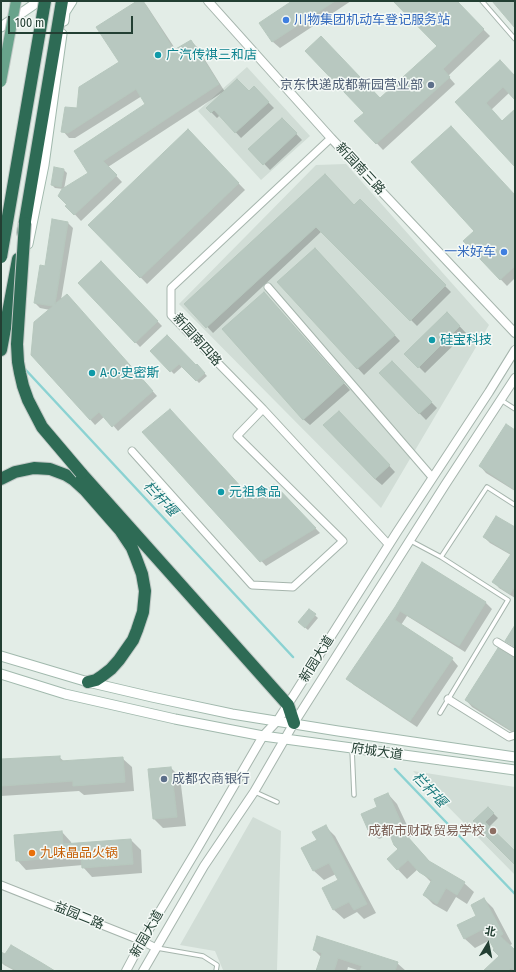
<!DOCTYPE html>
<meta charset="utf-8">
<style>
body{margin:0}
#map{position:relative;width:516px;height:972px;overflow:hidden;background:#e3ede7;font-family:"Fira Sans Condensed","Noto Sans SC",sans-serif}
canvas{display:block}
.frame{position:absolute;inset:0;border:2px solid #233f33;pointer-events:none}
.north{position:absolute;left:468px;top:924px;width:40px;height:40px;-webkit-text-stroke:3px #f4f9f6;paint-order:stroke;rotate:10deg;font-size:11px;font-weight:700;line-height:16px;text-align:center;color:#233f33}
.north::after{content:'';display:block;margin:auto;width:14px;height:18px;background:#233f33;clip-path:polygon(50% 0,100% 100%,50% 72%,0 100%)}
.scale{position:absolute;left:8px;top:16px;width:125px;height:18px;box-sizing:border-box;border:2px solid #233f33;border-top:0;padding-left:5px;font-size:12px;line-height:14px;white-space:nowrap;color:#233f33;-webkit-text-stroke:3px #f4f9f6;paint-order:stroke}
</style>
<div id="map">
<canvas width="516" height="972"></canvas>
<div class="frame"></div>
<div class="north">北</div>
<div class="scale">100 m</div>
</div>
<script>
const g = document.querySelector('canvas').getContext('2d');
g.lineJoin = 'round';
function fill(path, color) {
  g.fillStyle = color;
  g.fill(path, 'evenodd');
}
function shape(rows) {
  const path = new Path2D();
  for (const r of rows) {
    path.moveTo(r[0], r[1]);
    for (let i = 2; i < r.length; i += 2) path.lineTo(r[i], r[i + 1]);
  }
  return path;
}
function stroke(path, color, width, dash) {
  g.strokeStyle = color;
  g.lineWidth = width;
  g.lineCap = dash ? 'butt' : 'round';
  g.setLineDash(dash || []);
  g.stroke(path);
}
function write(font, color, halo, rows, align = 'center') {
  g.font = font + ' "Fira Sans Condensed","Noto Sans SC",sans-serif';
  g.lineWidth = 3;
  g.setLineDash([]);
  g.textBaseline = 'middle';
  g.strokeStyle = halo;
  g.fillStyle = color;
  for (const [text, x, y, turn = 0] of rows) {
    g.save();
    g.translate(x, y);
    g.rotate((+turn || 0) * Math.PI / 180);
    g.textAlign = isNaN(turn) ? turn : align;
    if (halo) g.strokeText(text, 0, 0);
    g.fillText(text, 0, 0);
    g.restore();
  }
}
const built = shape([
 [247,67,310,136,261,180,198,111],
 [346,164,489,325,381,508,179,304,316,165],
 [413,771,515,787,515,875],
 [253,817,281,831,277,970,223,970,215,951,180,945]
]);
const shadow = shape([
 [139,1,143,1,147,6,176,50,191,41,197,47,225,92,249,93,254,88,274,108,241,138,220,115,217,118,207,108,224,93,223,92,108,167,122,182,81,221,67,206,68,205,63,189,55,188,52,185,64,170,67,173,64,189,90,173,147,104,142,96,75,138,69,138,63,131,77,110,120,63],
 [294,1,351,1,280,48,273,42,261,23],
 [395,1,455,1,490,36,448,76,455,84,383,150,356,121,438,46],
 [515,77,515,99,509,93,491,110,503,122,515,111,515,165,456,102],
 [282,119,302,140,270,170,250,149],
 [188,131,245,190,147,284,90,225],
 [325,175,355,206,360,201,451,292,417,326,322,231,213,333,186,304],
 [515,196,515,278,507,286,464,241],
 [68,223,73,228,61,300,71,300,157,396,118,431,105,416,95,425,32,354,50,310,40,308,35,303,45,267],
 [321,255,400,341,364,375,278,282],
 [101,262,162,326,140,347,80,283],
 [264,293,350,390,310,425,303,419],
 [447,313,466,333,425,373,406,354],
 [151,351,196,366,197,365,207,376,199,383,183,366,174,374],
 [392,362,437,408,426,420,380,373],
 [345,418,395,472,382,485,375,479],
 [515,431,515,491,486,473,480,466],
 [143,432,253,502,274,485,320,533,266,566],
 [515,528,515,598,499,588,494,582,511,555,490,543,484,537],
 [422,564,486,603,492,609,465,652,407,616,401,625,452,659,458,666,417,727,354,685,348,679,396,608],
 [309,610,318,618,308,630,302,625],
 [515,659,515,734,472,707,466,700],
 [59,757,65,762,122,758,132,767,134,791,84,795,79,791,1,796,1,760],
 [171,768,180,777,186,826,163,828,154,819],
 [388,794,397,804,412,836,408,838,431,863,464,883,474,892,467,904,456,897,447,912,433,904,424,895,432,883,418,869,407,879,388,859,400,849,391,834,379,839,369,830,362,815,379,807],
 [488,808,498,818,489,827,515,853,515,863,475,821],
 [325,826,335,836,376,913,364,919,357,912,344,919,334,910,323,889,339,880,336,874,324,880,314,871,302,848,318,840],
 [62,832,71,842,72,845,131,840,141,850,142,873,92,877,83,867,83,865,26,870,17,860],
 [484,899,493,908,512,944,509,946,515,952,515,971,490,971,500,956,495,949,490,940,475,948,465,939,459,926,478,916],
 [314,950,397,963,406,971,360,971,348,967,347,971,318,971,321,957],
 [1,956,53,971,15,971,4,965,1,962]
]);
const stream = shape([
 [24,368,293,657],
 [395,769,515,894]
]);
const building = shape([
 [137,1,143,1,174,50,191,40,219,84,103,161,117,175,74,215,65,206,67,205,58,196,62,189,88,173,74,151,145,104,136,89,68,133,61,132,65,107,77,108,79,87,119,62,96,27,137,1],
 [292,1,335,1,272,42,259,23,292,1],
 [393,1,457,1,484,29,443,69,450,77,376,144,354,121,364,113,305,51,321,36,380,98,437,46,393,1],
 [492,1,515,1,515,28,492,1],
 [500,60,515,76,515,100,503,87,486,103,502,121,515,109,515,167,455,102,500,60],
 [237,79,249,91,254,86,269,102,235,133,214,110,211,113,206,108,237,79],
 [282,118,297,133,263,165,248,149,282,118],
 [451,126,515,195,515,266,500,280,463,241,474,231,411,162,451,126],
 [188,129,239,183,140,278,88,225,188,129],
 [54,167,64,169,61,187,51,185,54,167],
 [325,174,354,205,360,199,446,285,410,321,316,227,206,328,184,304,325,174],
 [52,219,68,222,55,304,67,294,153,391,112,427,99,412,90,420,31,355,34,322,53,306,34,303,40,265,45,266,52,219],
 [315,248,395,335,357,369,277,282,315,248],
 [101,261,158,321,135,343,78,283,101,261],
 [264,292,344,383,303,420,222,329,264,292],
 [447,312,460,326,418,368,404,354,447,312],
 [167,335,196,365,197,364,205,373,196,381,179,364,170,372,150,351,167,335],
 [392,361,432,402,419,414,379,373,392,361],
 [170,409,253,500,274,484,316,528,260,562,142,432,170,409],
 [339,411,390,465,375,479,323,425,339,411],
 [506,424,515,430,515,490,479,466,506,424],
 [496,516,515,527,515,586,510,594,492,582,511,554,483,537,496,516],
 [422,562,486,602,459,646,400,611,395,620,453,658,410,721,346,679,395,607,422,562],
 [309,609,316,614,305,628,298,622,309,609],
 [515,625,515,647,505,641,515,625],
 [498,648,515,658,515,730,512,731,465,700,498,648],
 [60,756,60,761,123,757,125,782,73,786,73,781,1,786,1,759,60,756],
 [171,767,177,817,153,819,148,769,171,767],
 [388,793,403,827,400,828,429,861,465,882,457,895,446,888,437,904,423,895,432,880,419,872,408,860,397,870,387,859,398,849,394,845,385,823,368,830,361,814,377,807,374,799,388,793],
 [488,807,494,813,485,822,515,851,515,865,484,834,485,833,473,821,488,807],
 [326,825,367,904,354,910,349,902,333,910,322,888,338,880,329,863,313,871,301,848,317,840,312,832,326,825],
 [62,831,63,844,131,839,133,864,82,868,81,856,16,861,14,835,62,831],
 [484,898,503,934,500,936,515,950,515,971,511,968,508,971,483,971,499,956,493,950,494,949,483,929,464,939,457,925,476,916,471,905,484,898],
 [317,936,398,962,395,971,360,971,362,966,338,958,334,971,316,971,322,953,313,950,317,936],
 [11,945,42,963,55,971,17,971,1,962,1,952,5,954,11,945]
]);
const service = shape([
 [482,1,515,39],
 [501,400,515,409],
 [409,540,441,557,508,600,440,713],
 [441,557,487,487,515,505],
 [352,749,354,795],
 [255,792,277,802],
 [157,948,203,956,217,965,216,971]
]);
const minor = shape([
 [331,138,171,288,171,315,263,409,389,545],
 [268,287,432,477],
 [132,451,252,585,293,587,343,541,237,436,263,409],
 [497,642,515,653],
 [448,699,509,737,515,735],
 [1,885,142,941,156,948]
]);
const tertiary = shape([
 [208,1,331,138,515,333],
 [126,971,142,941,196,851,263,736,278,720,397,532,489,392,515,350],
 [143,971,204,866,254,792,294,723,445,485,515,378]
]);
const secondary = shape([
 [64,21,65,12,72,1],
 [1,27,39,1],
 [28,244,44,165,62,34],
 [1,656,88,682,152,697,232,714,338,731,515,757],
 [1,674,65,694,175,719,263,736,515,770]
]);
const motorway = shape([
 [23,233,62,1],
 [1,350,18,259],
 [81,473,288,705,294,723],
 [1,479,15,472,34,468,50,469,66,475,74,480,85,490,120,530,132,548,136,558,142,574,145,591,143,612,137,630,133,640,119,660,111,669,102,676,96,680,88,682]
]);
const primaryBridge = shape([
 [1,82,16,1]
]);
const motorwayBridge = shape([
 [25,223,17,344,18,362,20,373,23,386,28,400,42,427,81,473],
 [1,257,45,1]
]);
const markers = [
 [286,20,4,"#3f7fe0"],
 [158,55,4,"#0f9aa8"],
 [431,85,4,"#5c6f8a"],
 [504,252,4,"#3f7fe0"],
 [432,340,4,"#0f9aa8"],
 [92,373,4,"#0f9aa8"],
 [221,492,4,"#0f9aa8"],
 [164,779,4,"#5c6f8a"],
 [493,831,4,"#8d6e63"],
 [32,853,4,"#e8710a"]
];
const shopNames = [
 ["川物集团机动车登记服务站",294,20],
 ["一米好车",496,252,"right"]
];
const cultureNames = [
 ["广汽传祺三和店",166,55],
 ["硅宝科技",440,340],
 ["A·O·史密斯",100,373],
 ["元祖食品",229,492]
];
const serviceNames = [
 ["京东快递成都新园营业部",423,85],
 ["成都农商银行",172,779,"left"]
];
const streetNames = [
 ["新园南三路",360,169,47],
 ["新园南四路",197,340,48],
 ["新园大道",317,659,-58],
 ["府城大道",377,752,8],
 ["益园二路",79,916,22],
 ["新园大道",147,934,-60]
];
const educationNames = [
 ["成都市财政贸易学校",485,831]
];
const foodNames = [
 ["九味晶品火锅",40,853]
];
const waterNames = [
 ["栏杆堰",160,499,47],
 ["栏杆堰",429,790,46]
];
fill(built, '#d1ddd6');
fill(shadow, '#0003');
stroke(stream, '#8bd2d2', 2.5);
fill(building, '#b8c8c0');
stroke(building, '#b6c7bd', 1);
stroke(service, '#a6b5ad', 5.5);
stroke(minor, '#a6b5ad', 9);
stroke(tertiary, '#a6b5ad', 10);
stroke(secondary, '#a1b9ad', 11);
stroke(motorway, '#c1c9c6', 14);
stroke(service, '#fff', 3.5);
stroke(minor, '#fff', 7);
stroke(tertiary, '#fff', 8);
stroke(secondary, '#fff', 9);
stroke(motorway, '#2e6b55', 12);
stroke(primaryBridge, '#c1c9c6', 12, []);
stroke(motorwayBridge, '#c1c9c6', 14, []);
stroke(primaryBridge, '#68a38b', 10);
stroke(motorwayBridge, '#2e6b55', 12);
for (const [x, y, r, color] of markers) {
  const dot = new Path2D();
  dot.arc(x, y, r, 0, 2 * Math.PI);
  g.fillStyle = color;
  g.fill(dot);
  stroke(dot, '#f4f9f6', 1.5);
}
write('13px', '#366cbe', '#f4f9f6', shopNames, 'left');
write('13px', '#0d838f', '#f4f9f6', cultureNames, 'left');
write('13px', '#4e5e75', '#f4f9f6', serviceNames, 'right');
write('13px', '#233f33', '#f4f9f6', streetNames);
write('13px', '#785e54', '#f4f9f6', educationNames, 'right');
write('13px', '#c56008', '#f4f9f6', foodNames, 'left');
write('italic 14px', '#1c7a7c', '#f4f9f6', waterNames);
</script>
